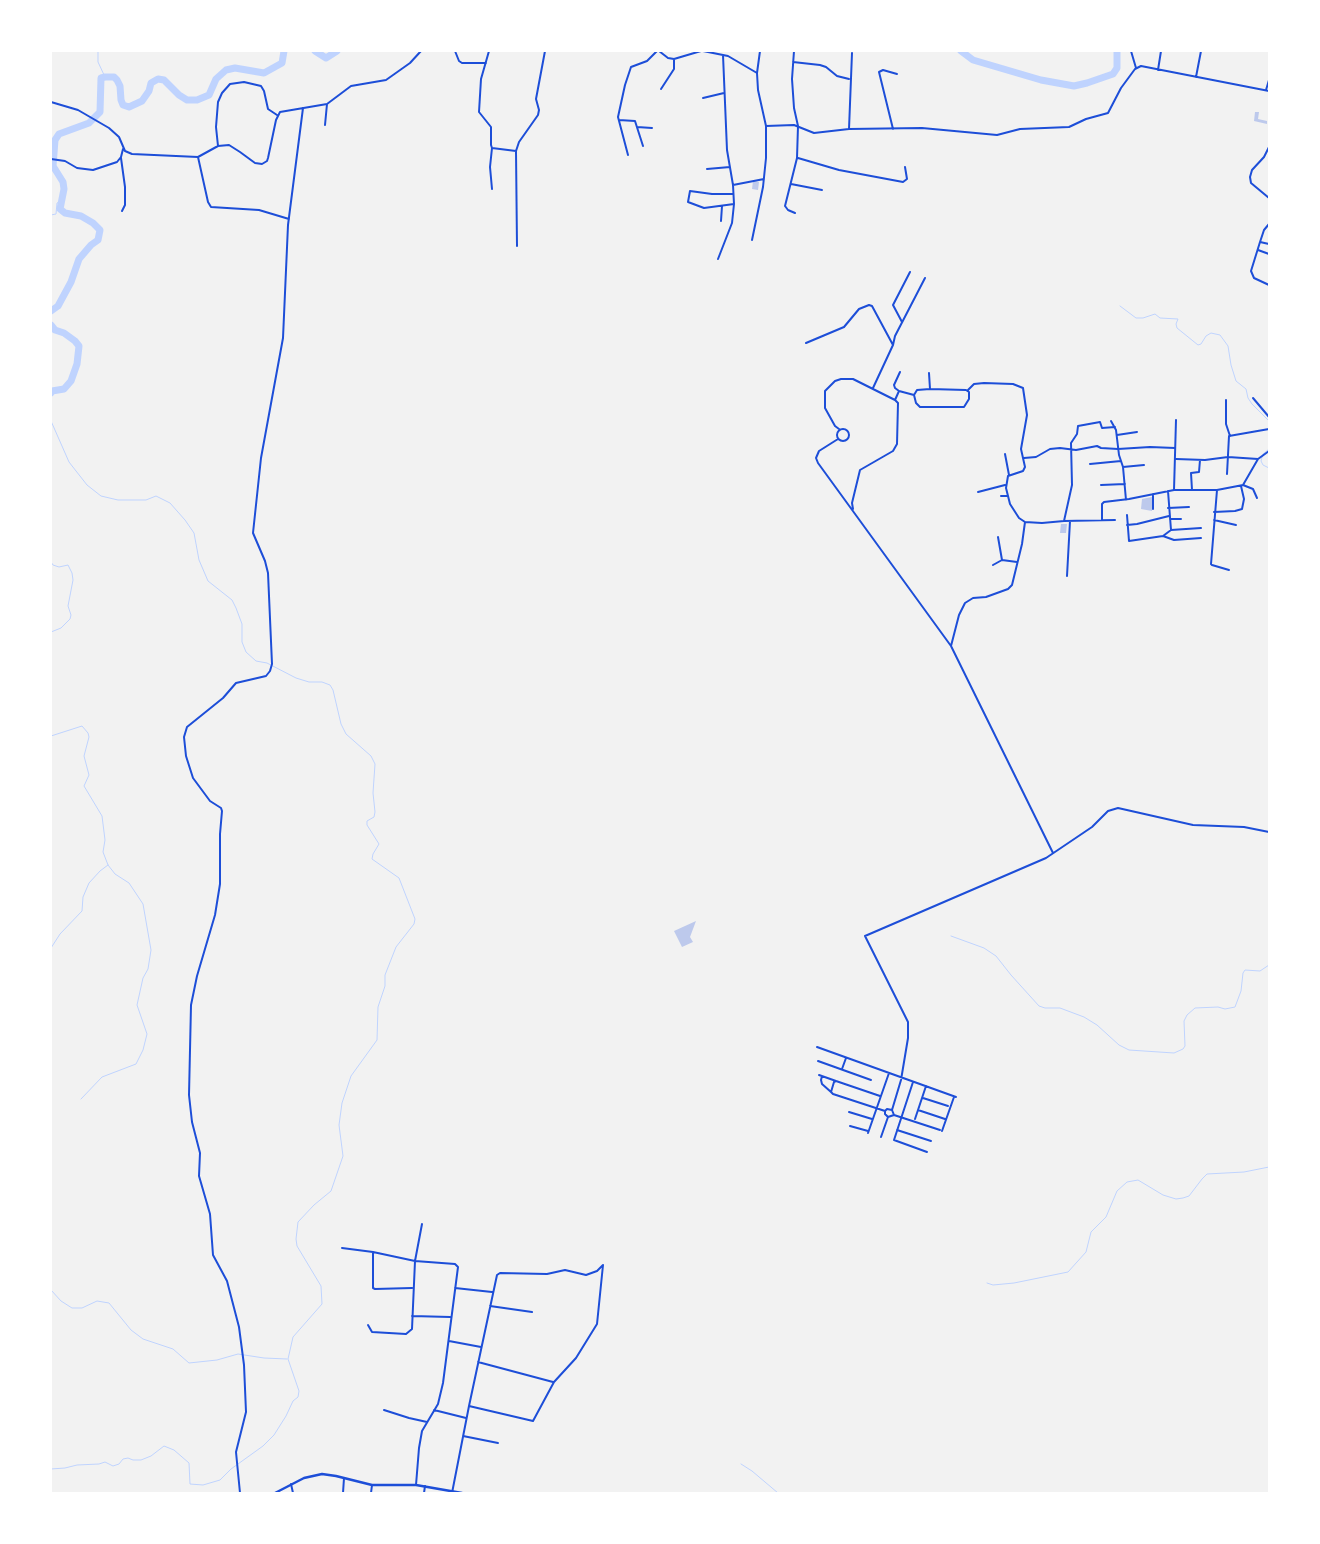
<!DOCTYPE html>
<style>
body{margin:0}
#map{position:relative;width:1320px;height:1544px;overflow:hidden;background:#f2f2f2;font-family:"Varela Round",sans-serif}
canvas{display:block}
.frame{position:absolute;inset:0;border:52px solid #fff;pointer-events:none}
</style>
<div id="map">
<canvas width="1320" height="1544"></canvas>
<div class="frame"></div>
</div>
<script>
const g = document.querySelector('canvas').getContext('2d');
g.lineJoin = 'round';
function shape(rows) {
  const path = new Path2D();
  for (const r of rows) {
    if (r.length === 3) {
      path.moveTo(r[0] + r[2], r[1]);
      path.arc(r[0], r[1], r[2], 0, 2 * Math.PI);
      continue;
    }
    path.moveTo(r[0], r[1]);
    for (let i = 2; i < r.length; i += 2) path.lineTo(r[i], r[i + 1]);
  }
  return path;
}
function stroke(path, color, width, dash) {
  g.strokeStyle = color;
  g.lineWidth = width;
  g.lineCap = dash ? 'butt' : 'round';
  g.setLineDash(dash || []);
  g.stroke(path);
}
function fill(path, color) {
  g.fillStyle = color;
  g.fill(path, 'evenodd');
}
const stream = shape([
 [98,51,98,62,105,77],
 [51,215,56,214,57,203,63,200],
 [1120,306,1136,318,1143,318,1155,314,1160,318,1178,319,1176,324,1177,328,1198,345,1201,344,1206,336,1211,333,1220,335,1228,346,1231,365,1236,381,1246,389,1248,398,1252,404,1269,421],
 [51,421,69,462,87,485,101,496,118,500,146,500,156,496,170,503,185,520,194,533,199,560,208,581,232,600,236,608,242,624,242,642,246,652,256,661,267,663,296,678,309,682,322,682,330,685,333,690,341,724,346,734,371,756,375,764,373,793,375,812,374,817,367,821,367,825,379,844,373,854,372,859,399,878,415,919,414,924,396,947,385,975,385,986,378,1007,377,1040,351,1076,342,1103,339,1125,343,1156,331,1191,314,1205,298,1222,296,1239,297,1246,321,1286,322,1304,293,1337,288,1359,299,1391,298,1397,293,1401,286,1416,274,1435,263,1446,231,1469,220,1480,203,1485,190,1484,189,1463,174,1450,164,1446,151,1456,141,1460,133,1460,128,1458,123,1459,119,1464,113,1466,105,1462,99,1464,77,1465,65,1468,51,1469],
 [1269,449,1263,454,1261,461,1263,465,1269,468],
 [51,562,53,565,59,567,68,565,72,573,73,580,68,606,71,615,70,619,61,628,51,632],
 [51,736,82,726,88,733,89,737,84,756,89,775,84,786,102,816,105,840,103,852,108,865,115,874,129,883,143,904,151,950,148,969,143,978,137,1005,147,1034,143,1050,136,1064,102,1077,81,1099],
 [951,936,984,948,996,956,1011,975,1039,1006,1045,1008,1060,1008,1084,1017,1097,1025,1119,1045,1129,1050,1174,1053,1183,1049,1185,1046,1184,1021,1187,1015,1195,1008,1218,1007,1225,1009,1235,1007,1241,991,1243,973,1245,970,1260,971,1269,965],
 [51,948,60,934,82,911,83,897,89,883,100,871,108,865],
 [987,1283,993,1285,1014,1283,1068,1272,1086,1252,1091,1232,1106,1217,1117,1191,1127,1182,1138,1180,1163,1195,1176,1199,1183,1198,1189,1196,1202,1179,1207,1174,1244,1172,1269,1167],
 [51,1290,61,1301,72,1308,82,1308,97,1301,109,1303,131,1330,143,1339,173,1349,189,1363,217,1360,238,1354,264,1358,287,1359],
 [741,1464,752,1471,778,1493]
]);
const river = shape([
 [315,51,326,58,337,51],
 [961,51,973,60,1041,80,1074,86,1087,83,1113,74,1117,68,1117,51],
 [51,311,58,306,71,282,79,259,91,245,98,240,100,230,93,223,81,216,65,213,60,209,64,189,63,182,53,166,55,140,59,134,89,123,100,112,101,78,105,77,114,77,117,80,120,86,121,100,123,105,129,107,142,101,149,91,151,83,158,79,164,80,179,95,187,100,197,100,209,95,216,79,226,70,235,68,264,73,282,63,284,51],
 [51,325,55,330,64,333,75,341,79,346,77,364,71,381,64,389,52,391,51,393]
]);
const building = shape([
 [1255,112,1259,112,1258,119,1267,121,1267,124,1254,121],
 [753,181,759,182,758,190,752,189],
 [1152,497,1152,511,1141,509,1142,499],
 [1061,524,1067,524,1066,533,1060,533],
 [696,921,690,937,693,942,682,947,674,931]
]);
const minor = shape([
 [455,51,459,61,462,63,486,63],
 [489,51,481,79,479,112,491,127,491,145,492,148,516,151],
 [659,51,668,58,674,59,701,51],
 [703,51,728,56,757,73,758,90,766,126,766,158,763,187,752,240],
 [794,51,792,79,794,108,798,126,797,158,785,206,788,210,795,213],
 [1131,51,1136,68],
 [793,62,820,65,826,67,837,76,849,79],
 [1158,70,1161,51],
 [757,73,760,51],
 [1196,77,1201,51],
 [661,89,674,69,674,59],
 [1266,90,1269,80],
 [703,98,724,93],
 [51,102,78,110,109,128,119,137,125,151,132,154,198,157,218,146,229,145,240,152,255,163,262,164,267,161,268,158,276,120,280,112,327,104,351,86,386,80,410,63,421,51],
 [619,120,635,121,643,146],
 [325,125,327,104],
 [766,126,794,125,814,133,849,129,922,128,997,135,1020,129,1069,127,1086,119,1108,113,1121,88,1135,69,1141,66,1269,91],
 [637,127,652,128],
 [849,129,852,53],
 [893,129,879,72,883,70,897,74],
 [218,146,216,127,218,102,222,93,230,84,244,82,261,86,264,91,268,109,277,115],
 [1269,147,1264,157,1252,170,1250,177,1251,183,1269,198],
 [628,155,618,117,625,85,631,67,647,61,657,51],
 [198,157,208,202,211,207,259,210,289,219],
 [121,158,125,187,125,205,122,211],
 [798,158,839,170,903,182,907,179,905,167],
 [51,159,65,161,77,168,93,170,117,162,121,157,123,149],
 [707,169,730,167],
 [791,184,822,190],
 [733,185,764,179],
 [492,189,490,167,492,148],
 [733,194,712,194,690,191,688,202,704,208,734,204],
 [721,221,722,206],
 [1269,224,1264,230,1260,242,1251,271,1254,278,1269,285],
 [1260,242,1269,244],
 [517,246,516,151,519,142,538,115,539,110,536,99,545,51],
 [1258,250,1269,254],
 [718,259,732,223,734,204,733,185,727,150,723,55],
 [902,322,893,305,910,272],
 [806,343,844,327,859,309,869,305,872,306,893,345],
 [929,373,930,389],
 [873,388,893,345,895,336,925,278],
 [968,390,974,384,984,383,1013,384,1023,388,1027,415,1021,449,1025,467,1023,471,1008,476,1006,488,1010,504,1019,518,1025,522],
 [899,391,895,388,894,385,900,372],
 [1253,398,1269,417],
 [895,400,899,391,914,395,917,390,930,389,966,390,969,392,969,399,964,407,920,407,916,403,914,395],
 [1226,400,1226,424,1230,436],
 [1111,421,1116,430,1119,455,1123,467,1126,500],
 [843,435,6],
 [839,429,835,426,825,408,825,391,835,381,841,379,853,379,895,400,898,403,897,444,893,451,860,470,852,503,853,509],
 [1117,435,1137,432],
 [838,439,819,451,816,458,818,463,951,646],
 [1005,454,1009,475],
 [1024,458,1036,457,1050,449,1060,448,1076,450,1097,446,1101,448,1118,449,1150,447,1175,448],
 [1176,459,1205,460,1228,457,1258,459],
 [1090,464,1121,461],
 [1123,467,1144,465],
 [1227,474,1229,436,1269,429],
 [1101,485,1125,484],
 [1243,485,1253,489,1257,498],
 [1174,490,1176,420],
 [1192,490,1191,473,1199,472,1200,460],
 [1217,490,1211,564,1212,565,1229,570],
 [978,492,1005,485],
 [1001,496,1007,496],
 [1168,508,1189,507],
 [1153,509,1153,494],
 [1214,512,1235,511,1242,509,1244,499,1241,486],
 [1127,515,1129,541,1163,536,1171,530,1168,491],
 [1170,519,1181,519],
 [1102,520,1102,504,1104,502,1129,499,1174,490,1217,490,1243,485,1258,459,1269,451],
 [1214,520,1236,525],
 [1064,521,1072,485,1071,443,1077,434,1078,426,1100,422,1102,428,1115,427],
 [1025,522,1022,544,1012,585,1008,589,986,597,973,598,965,603,959,615,951,646,1053,853],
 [1025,522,1042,523,1064,521,1115,520],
 [1127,525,1137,524,1169,516],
 [1171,530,1201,528],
 [1163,536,1174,540,1201,538],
 [998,537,1002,560,1017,562],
 [993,565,1002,560],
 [1067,576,1070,521],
 [817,1047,956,1097],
 [818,1061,871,1080],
 [842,1069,846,1058],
 [819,1075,836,1081],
 [822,1076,821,1080,822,1084,831,1092],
 [913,1082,894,1140,927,1152],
 [880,1096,836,1081,834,1082,831,1092,833,1094,885,1111],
 [923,1098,948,1106],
 [892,1110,901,1080,908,1038,908,1022,865,936,1046,858,1092,827,1108,811,1118,808,1193,825,1244,827,1269,832],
 [918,1110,945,1119],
 [849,1112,872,1119],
 [894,1115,888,1117,885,1114,885,1111,887,1109,892,1110,894,1115,940,1130],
 [915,1119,926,1086],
 [850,1126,868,1131],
 [897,1130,931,1141],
 [942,1131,954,1097],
 [868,1133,889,1073],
 [881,1137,888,1117],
 [342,1248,373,1252,415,1261,455,1264,458,1267,443,1383,438,1404,422,1431,419,1448,416,1485],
 [373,1252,373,1288,375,1289,412,1288],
 [455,1288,492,1292],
 [490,1306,532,1312],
 [412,1316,450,1317],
 [368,1325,372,1332,406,1334,412,1329,415,1261,422,1224],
 [449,1341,481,1347],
 [478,1362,553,1382],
 [469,1406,533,1421,554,1382,576,1358,597,1324,603,1265],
 [384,1410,409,1418,427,1422],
 [434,1410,466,1418],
 [463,1436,498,1443],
 [291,1484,293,1493],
 [240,1493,236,1452,246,1412,244,1365,239,1327,227,1281,213,1255,210,1214,199,1176,200,1153,192,1122,189,1095,191,1005,197,976,215,915,220,884,220,834,222,811,221,808,210,801,193,778,186,756,184,737,187,727,223,698,236,683,266,676,270,671,272,664,268,573,265,561,253,533,261,458,283,338,288,225,303,108],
 [343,1493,344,1478],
 [371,1493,372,1485],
 [424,1493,425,1486],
 [452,1493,469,1406,497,1275,500,1273,547,1274,565,1270,586,1275,597,1271,603,1265]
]);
const secondary = shape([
 [275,1493,304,1478,322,1474,336,1476,372,1485,416,1485,462,1493]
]);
stroke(stream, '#bfd3fe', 1);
stroke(river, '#bfd3fe', 7);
fill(building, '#bdc9ec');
stroke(minor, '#1d4ed8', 2);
stroke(secondary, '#1d4ed8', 2.5);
</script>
